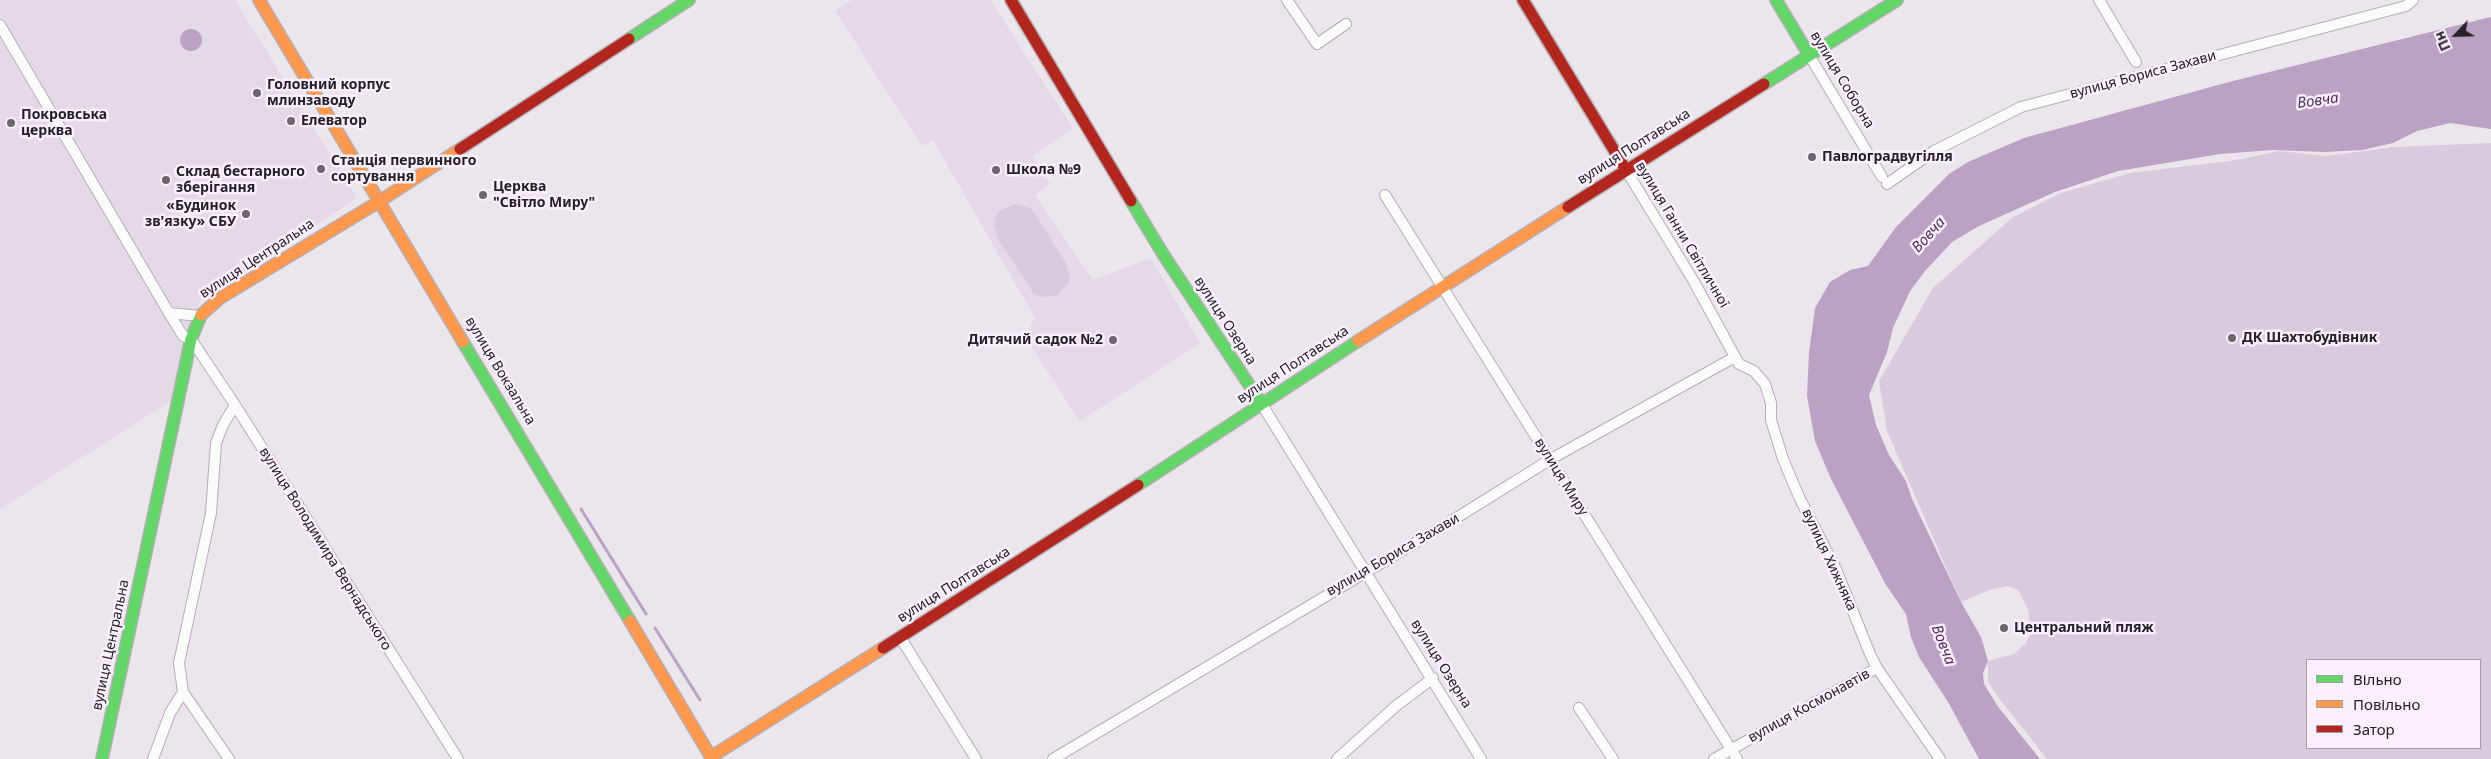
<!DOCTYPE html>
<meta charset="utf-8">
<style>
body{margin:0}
#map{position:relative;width:2491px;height:759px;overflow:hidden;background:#ebe5ec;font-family:"Noto Sans",sans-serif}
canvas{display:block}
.legend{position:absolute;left:2306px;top:659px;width:175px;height:90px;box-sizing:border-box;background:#f9effd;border:1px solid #a49da7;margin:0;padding:6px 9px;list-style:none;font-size:15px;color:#252126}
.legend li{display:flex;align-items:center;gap:10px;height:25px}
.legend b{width:25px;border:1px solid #a49da7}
.north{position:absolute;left:2431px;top:10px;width:50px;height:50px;-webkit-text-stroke:4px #f9effd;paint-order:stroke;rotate:246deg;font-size:14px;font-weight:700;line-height:20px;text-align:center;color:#252126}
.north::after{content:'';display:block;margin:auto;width:18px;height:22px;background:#252126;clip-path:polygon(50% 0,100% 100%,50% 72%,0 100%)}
</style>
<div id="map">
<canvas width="2491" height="759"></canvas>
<ul class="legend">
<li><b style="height:6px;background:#63d668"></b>Вільно</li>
<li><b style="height:6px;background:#ff974d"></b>Повільно</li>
<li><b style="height:6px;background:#b3261e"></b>Затор</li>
</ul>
<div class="north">Пн</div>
</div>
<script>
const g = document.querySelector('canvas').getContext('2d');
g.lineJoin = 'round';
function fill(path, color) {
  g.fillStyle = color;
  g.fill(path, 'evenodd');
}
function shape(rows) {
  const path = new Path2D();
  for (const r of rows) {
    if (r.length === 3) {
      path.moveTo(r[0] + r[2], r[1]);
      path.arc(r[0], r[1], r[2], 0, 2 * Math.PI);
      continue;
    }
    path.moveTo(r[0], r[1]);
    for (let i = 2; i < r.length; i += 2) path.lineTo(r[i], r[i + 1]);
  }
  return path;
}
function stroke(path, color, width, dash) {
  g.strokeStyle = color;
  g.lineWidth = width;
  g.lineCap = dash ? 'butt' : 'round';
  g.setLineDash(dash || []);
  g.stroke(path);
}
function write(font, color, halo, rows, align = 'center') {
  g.font = font + ' "Noto Sans",sans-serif';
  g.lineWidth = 5;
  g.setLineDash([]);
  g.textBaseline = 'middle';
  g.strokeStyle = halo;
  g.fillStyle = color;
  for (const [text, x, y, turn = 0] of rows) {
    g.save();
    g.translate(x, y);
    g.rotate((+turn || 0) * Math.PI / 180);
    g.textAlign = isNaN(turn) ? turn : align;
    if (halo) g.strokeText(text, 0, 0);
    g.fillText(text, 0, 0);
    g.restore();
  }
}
const built = shape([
 [0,0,235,0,357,198,200,301,171,401,0,509],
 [852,0,990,0,1073,128,1033,156,1050,184,1035,196,1093,280,1151,258,1200,343,1080,421,1025,337,1035,318,933,140,922,146,835,11]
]);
const green = shape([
 [2491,143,2491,759,2047,759,1998,697,1988,681,1988,661,2014,654,2025,644,2031,633,2028,609,2018,590,2008,586,1989,590,1961,602,1887,431,1879,381,1933,288,2013,217,2061,193,2130,173,2237,160,2280,151,2326,156,2395,147],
 [2307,660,2480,660,2480,748,2307,748],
 [1015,204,1030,208,1035,214,1066,263,1070,278,1067,285,1056,296,1041,297,1034,294,998,239,994,224,996,216,1001,210]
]);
const water = shape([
 [2491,17,2491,129,2450,123,2417,131,2393,143,2362,150,2325,152,2272,150,2220,154,2118,171,2055,192,1979,226,1952,242,1925,271,1910,291,1893,328,1887,352,1869,395,1876,425,1889,455,1906,481,1912,499,1961,602,1981,637,1988,661,1983,673,1984,684,1999,708,2040,759,1979,759,1948,702,1919,657,1911,637,1906,614,1886,585,1831,479,1815,441,1807,396,1809,353,1815,308,1830,282,1850,270,1868,266,1896,227,1949,174,1968,162,2024,138,2233,81],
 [191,40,11]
]);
const stream = shape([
 [581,509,646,614],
 [655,628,700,700]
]);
const street = shape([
 [1287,0,1317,44,1346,24],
 [2099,0,2136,62],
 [0,25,169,313,183,336,191,339,235,405,458,759],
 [1809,55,1882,177],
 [1626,170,1693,280,1739,364,1754,371,1765,384,1771,403,1771,420,1783,459,1799,497,1836,569,1870,654,1877,668,1940,759],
 [1887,184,1934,151,2021,107,2406,6,2413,0],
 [1385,195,1737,759],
 [169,313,200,316],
 [1261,403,1481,759],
 [900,637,976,759],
 [183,692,229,759],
 [1579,708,1613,759],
 [153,759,170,713,183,692,179,663,211,513,216,443,223,425,235,405],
 [1053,759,1445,525,1551,459,1735,357],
 [1337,759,1396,706,1433,678],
 [1714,759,1877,668]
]);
const fast = shape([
 [1776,0,1809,55],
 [629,39,689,0],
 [1764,84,1897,0],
 [1131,201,1163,254,1261,403],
 [463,342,630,621],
 [1138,485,1358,341],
 [102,759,191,339,201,315]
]);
const slow = shape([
 [259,0,463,342],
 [201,315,220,298,380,201,460,149],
 [1358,341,1568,207],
 [630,621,711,757,883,648]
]);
const jam = shape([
 [1011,0,1131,201],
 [1523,0,1626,170],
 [460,149,629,39],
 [1568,207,1764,84],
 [883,648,1138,485]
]);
const markers = [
 [257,93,5,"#6a666b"],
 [291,121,5,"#6a666b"],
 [11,123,5,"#6a666b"],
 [1812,157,5,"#6a666b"],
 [321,169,5,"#6a666b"],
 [996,170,5,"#6a666b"],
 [166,180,5,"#6a666b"],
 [483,195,5,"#6a666b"],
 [246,214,5,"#6a666b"],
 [2232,338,5,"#6a666b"],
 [1113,340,5,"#6a666b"],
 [2004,628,5,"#6a666b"]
];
const streetNames = [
 ["вулиця Бориса Захави",2143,75,-15],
 ["вулиця Соборна",1842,80,59],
 ["вулиця Полтавська",1634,147,-32],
 ["вулиця Ганни Світличної",1682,235,59],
 ["вулиця Центральна",257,259,-33],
 ["вулиця Озерна",1225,321,57],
 ["вулиця Полтавська",1293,365,-33],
 ["вулиця Вокзальна",500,371,59],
 ["вулиця Миру",1561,477,58],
 ["вулиця Володимира Вернадського",325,549,58],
 ["вулиця Бориса Захави",1393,555,-30],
 ["вулиця Хижняка",1829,560,65],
 ["вулиця Полтавська",954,585,-32],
 ["вулиця Центральна",111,645,-78],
 ["вулиця Озерна",1441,664,58],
 ["вулиця Космонавтів",1809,706,-29]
];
const poiNames = [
 ["Головний корпус",267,85],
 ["млинзаводу",267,101],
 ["Покровська",21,115],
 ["церква",21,131],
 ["Елеватор",301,121],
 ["Павлоградвугілля",1822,157],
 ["Станція первинного",331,161],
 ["сортування",331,177],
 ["Школа №9",1006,170],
 ["Склад бестарного",176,172],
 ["зберігання",176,188],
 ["Церква",493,187],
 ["\"Світло Миру\"",493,203],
 ["«Будинок",236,206,"right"],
 ["зв'язку» СБУ",236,222,"right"],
 ["ДК Шахтобудівник",2242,338],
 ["Дитячий садок №2",1103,340,"right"],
 ["Центральний пляж",2014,628]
];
const waterNames = [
 ["Вовча",2318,101,-8],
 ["Вовча",1929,235,-48],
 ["Вовча",1943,645,69]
];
fill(built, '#e4d9e7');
fill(green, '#d9cbde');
fill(water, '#bba1c3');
stroke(stream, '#bba1c3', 3);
stroke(street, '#b3afb4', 12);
stroke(fast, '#b3afb4', 14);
stroke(slow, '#b3afb4', 14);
stroke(jam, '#b3afb4', 14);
stroke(street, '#fcfbfc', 10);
stroke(fast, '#63d668', 11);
stroke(slow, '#ff974d', 11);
stroke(jam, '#b3261e', 11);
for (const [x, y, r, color] of markers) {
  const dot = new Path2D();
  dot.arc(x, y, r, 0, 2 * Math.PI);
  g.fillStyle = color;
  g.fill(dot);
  stroke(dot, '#f9effd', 2);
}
write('14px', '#252126', '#f9effd', streetNames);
write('bold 14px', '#252126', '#f9effd', poiNames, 'left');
write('italic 15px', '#582c66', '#f9effd', waterNames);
</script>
